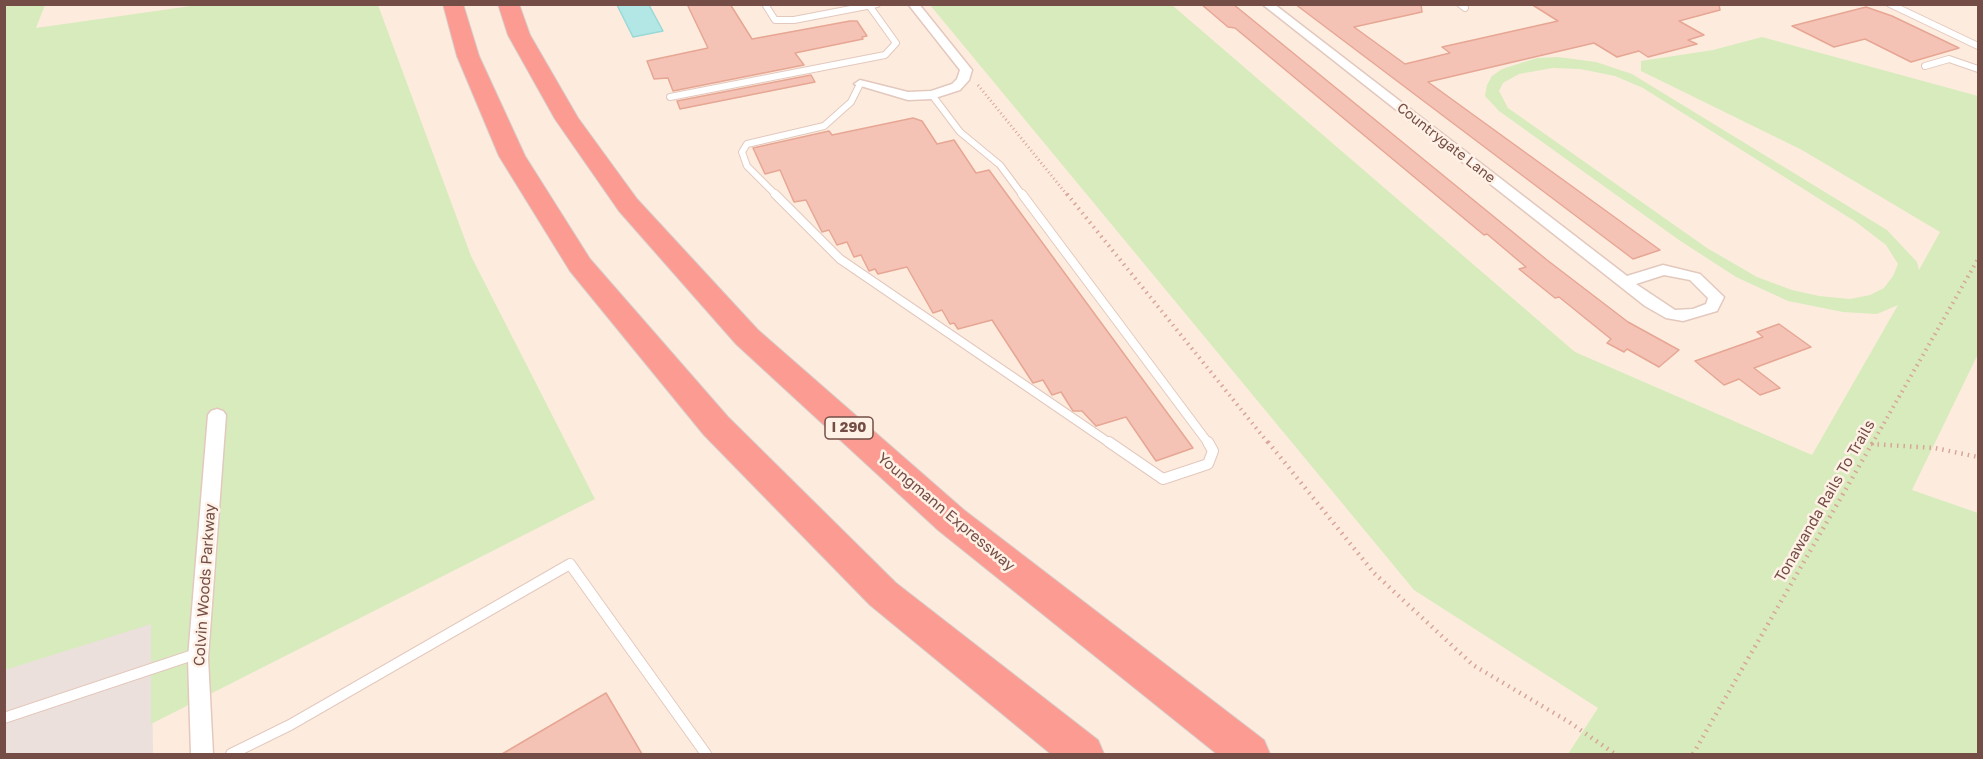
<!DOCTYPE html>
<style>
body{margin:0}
#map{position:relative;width:1983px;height:759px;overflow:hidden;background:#fdecde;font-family:"Golos Text",sans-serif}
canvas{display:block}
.frame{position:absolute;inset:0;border:6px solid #744e46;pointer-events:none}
</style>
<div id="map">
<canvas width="1983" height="759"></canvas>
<div class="frame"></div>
</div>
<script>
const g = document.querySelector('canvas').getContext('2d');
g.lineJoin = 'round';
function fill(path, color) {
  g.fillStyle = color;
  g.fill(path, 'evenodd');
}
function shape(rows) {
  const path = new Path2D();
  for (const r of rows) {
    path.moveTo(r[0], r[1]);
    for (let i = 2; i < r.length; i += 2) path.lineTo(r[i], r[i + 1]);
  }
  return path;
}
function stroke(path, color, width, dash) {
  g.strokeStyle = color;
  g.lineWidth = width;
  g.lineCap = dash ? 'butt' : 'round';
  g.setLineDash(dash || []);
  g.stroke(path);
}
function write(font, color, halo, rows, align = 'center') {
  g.font = font + ' "Golos Text",sans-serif';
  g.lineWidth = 5;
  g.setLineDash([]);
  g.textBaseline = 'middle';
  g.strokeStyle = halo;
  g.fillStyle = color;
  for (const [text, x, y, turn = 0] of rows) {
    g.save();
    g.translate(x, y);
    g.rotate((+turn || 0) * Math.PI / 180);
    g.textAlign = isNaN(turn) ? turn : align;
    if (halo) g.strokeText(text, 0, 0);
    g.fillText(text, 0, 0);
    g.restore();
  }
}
const industrial = shape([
 [151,623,153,754,5,754,4,670]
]);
const green = shape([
 [205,4,378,5,471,256,595,499,151,724,151,624,5,670,5,5,45,5,36,28],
 [930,5,1172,5,1575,352,1812,455,1898,305,1877,314,1843,312,1788,301,1736,277,1679,240,1499,111,1485,96,1487,85,1492,76,1502,69,1537,58,1558,57,1596,62,1632,74,1887,230,1917,262,1919,270,1940,232,1802,150,1641,71,1641,61,1713,50,1762,37,1978,96,1978,354,1912,490,1978,513,1978,754,1568,754,1598,708,1414,590],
 [1553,68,1580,69,1615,76,1643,88,1856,222,1886,245,1898,264,1893,276,1884,288,1870,295,1850,299,1819,296,1792,290,1757,277,1707,248,1508,108,1499,91,1503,83,1519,74]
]);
const water = shape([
 [617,5,649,5,663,31,633,37,617,5]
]);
const building = shape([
 [687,4,730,4,752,39,850,21,857,21,867,36,862,37,863,39,795,53,804,65,673,91,668,78,654,79,647,61,708,48,687,4],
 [1201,4,1233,4,1547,260,1628,322,1679,350,1659,367,1627,349,1624,352,1607,343,1611,339,1559,297,1555,298,1519,269,1526,267,1487,234,1484,235,1235,28,1228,27,1201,4],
 [1295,4,1421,4,1422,12,1354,27,1405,64,1450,53,1442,47,1558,21,1531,4,1719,4,1720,10,1679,21,1704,35,1688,40,1697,44,1648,57,1639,51,1617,57,1594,43,1428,82,1660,250,1633,259,1295,4],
 [1866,7,1892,16,1959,48,1911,62,1865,39,1834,47,1792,26,1866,7],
 [811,75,815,82,680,109,677,101,811,75],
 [913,118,922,121,937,144,954,140,976,173,989,170,1193,448,1156,461,1126,417,1096,426,1082,411,1073,411,1061,392,1052,395,1043,380,1033,383,992,320,958,329,954,323,950,324,942,310,933,313,907,267,878,274,875,269,869,271,861,255,854,257,847,242,837,245,829,230,822,232,806,200,794,202,780,170,765,174,753,148,829,131,832,135,913,118],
 [1779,324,1811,347,1754,368,1780,388,1760,395,1739,379,1724,385,1695,361,1763,337,1757,332,1779,324],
 [606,693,642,754,502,754,606,693]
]);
const pathFar2 = shape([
 [978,85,1068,196]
]);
const pathFar1 = shape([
 [1067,194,1269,444],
 [1872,444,1978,259]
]);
const path = shape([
 [1268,442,1374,573,1473,665,1569,722,1615,754],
 [1871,444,1935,448,1978,457],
 [1693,754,1873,442]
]);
const serviceFar2 = shape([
 [765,4,775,20,794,20,877,4],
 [1460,4,1465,8],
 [1890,4,1978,46],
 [1925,66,1949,59,1978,69],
 [932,95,960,132,1000,165,1023,196],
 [670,97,885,55,896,43,868,4],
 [777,196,747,166,742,152,747,144,824,126,851,102,860,84]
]);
const serviceFar1 = shape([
 [775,194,840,259,1111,444],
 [1022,194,1209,444]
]);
const service = shape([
 [1109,442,1163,479,1208,464,1213,451,1208,442],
 [4,718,199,653],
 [231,754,290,725,570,564,706,754]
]);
const minor = shape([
 [908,4,919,4,972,70,969,80,960,90,932,99,908,100,854,84,860,80,908,92,931,91,952,84,957,79,960,70,908,4],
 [1262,4,1274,4,1627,276,1663,265,1700,274,1724,297,1717,311,1683,321,1666,318,1645,306,1262,4],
 [1664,275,1690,280,1708,298,1706,304,1693,309,1675,310,1636,284,1664,275],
 [217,409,223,411,226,415,208,658,213,754,191,754,188,658,208,415,211,411,217,409]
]);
const motorway = shape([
 [443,4,463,4,479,56,525,156,590,259,728,417,896,583,1098,740,1104,754,1051,754,870,605,704,435,570,271,499,156,457,56,443,4],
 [498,4,519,4,530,35,578,118,637,199,758,330,964,510,1264,740,1270,754,1217,754,938,530,736,344,619,211,555,119,508,35,498,4]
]);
const farStreetnames = [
 ["Countrygate Lane",1446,143,38]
];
const shields = [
 [849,428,48]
];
const shieldNames = [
 ["I 290",849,428]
];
const streetNames = [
 ["Tonawanda Rails To Trails",1825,501,-60],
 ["Youngmann Expressway",946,512,40],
 ["Colvin Woods Parkway",205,585,-86]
];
fill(industrial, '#ebe0db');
fill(green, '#d7ebbd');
fill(water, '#b3e7e5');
stroke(water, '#98d9d8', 1.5);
fill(building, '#f4c3b5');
stroke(building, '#e7a694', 1.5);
stroke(serviceFar2, '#e3c8bd', 8);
stroke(serviceFar1, '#e3c8bd', 10);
stroke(service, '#e3c8bd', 12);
stroke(minor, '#e3c8bd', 3);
stroke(motorway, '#d8cdcb', 2);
stroke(pathFar2, '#d8a698', 3, [1, 3]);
stroke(pathFar1, '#d8a698', 4, [1.5, 4.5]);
stroke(path, '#d8a698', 4.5, [1.5, 5]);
stroke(serviceFar2, '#fff', 6);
stroke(serviceFar1, '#fff', 8);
stroke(service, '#fff', 10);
fill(minor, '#fff');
fill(motorway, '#fb9b91');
write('14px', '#744e46', '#fff1e6', farStreetnames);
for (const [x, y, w] of shields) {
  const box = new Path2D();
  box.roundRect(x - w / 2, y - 11, w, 22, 4.5);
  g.fillStyle = '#fff1e6';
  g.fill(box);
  stroke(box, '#744e46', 1.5);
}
write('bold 14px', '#744e46', null, shieldNames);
write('15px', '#744e46', '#fff1e6', streetNames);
</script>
